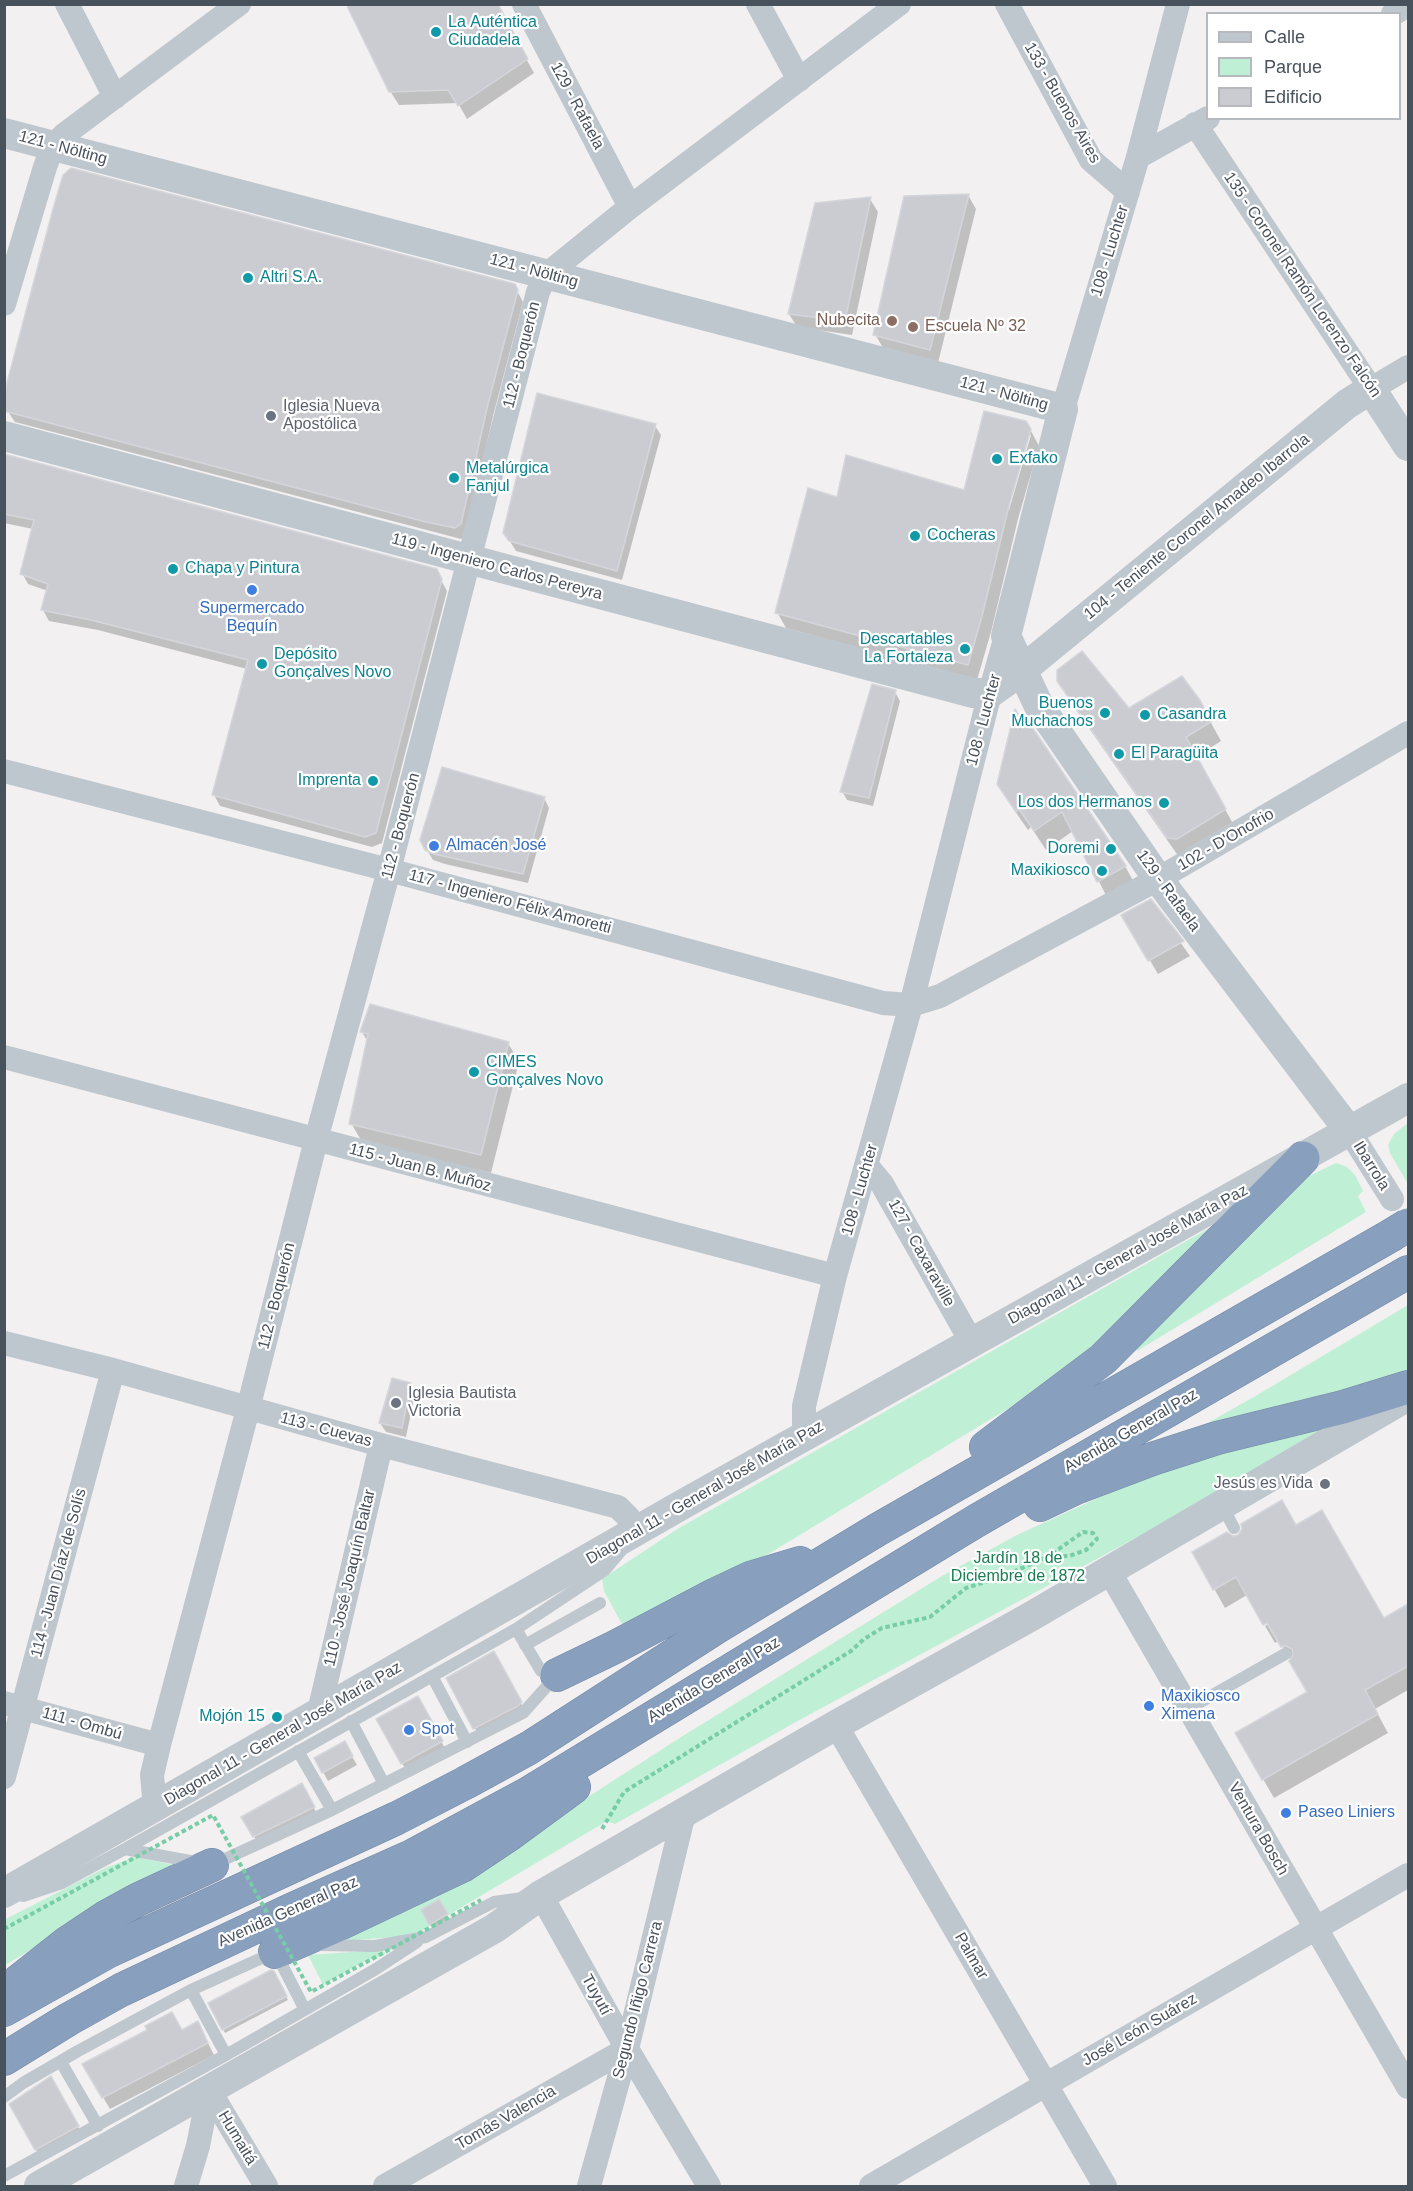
<!DOCTYPE html>
<meta charset="utf-8">
<style>
body{margin:0}
#map{position:relative;width:1413px;height:2191px;overflow:hidden;background:#f2f0f0;font-family:Helvetica,sans-serif}
canvas{display:block}
.frame{position:absolute;inset:0;border:6px solid #48525d;pointer-events:none}
.legend{position:absolute;left:1206px;top:12px;width:195px;height:108px;box-sizing:border-box;background:#fff;border:2px solid #b6babe;margin:0;padding:8px 10px;list-style:none;font-size:18px;color:#48525d}
.legend li{display:flex;align-items:center;gap:12px;height:30px}
.legend b{width:30px;border:2px solid #b6babe}
</style>
<div id="map">
<canvas width="1413" height="2191"></canvas>
<div class="frame"></div>
<ul class="legend">
<li><b style="height:8px;background:#bec6ce"></b>Calle</li>
<li><b style="height:16px;background:#bfefd4"></b>Parque</li>
<li><b style="height:16px;background:#caccd2"></b>Edificio</li>
</ul>
</div>
<script>
const g = document.querySelector('canvas').getContext('2d');
g.lineJoin = 'round';
function fill(path, color) {
  g.fillStyle = color;
  g.fill(path, 'evenodd');
}
function shape(rows) {
  const path = new Path2D();
  for (const r of rows) {
    path.moveTo(r[0], r[1]);
    for (let i = 2; i < r.length; i += 2) path.lineTo(r[i], r[i + 1]);
  }
  return path;
}
function stroke(path, color, width, dash) {
  g.strokeStyle = color;
  g.lineWidth = width;
  g.lineCap = dash ? 'butt' : 'round';
  g.setLineDash(dash || []);
  g.stroke(path);
}
function write(font, color, halo, rows, align = 'center') {
  g.font = font + ' Helvetica,sans-serif';
  g.lineWidth = 4.5;
  g.setLineDash([]);
  g.textBaseline = 'middle';
  g.strokeStyle = halo;
  g.fillStyle = color;
  for (const [text, x, y, turn = 0] of rows) {
    g.save();
    g.translate(x, y);
    g.rotate((+turn || 0) * Math.PI / 180);
    g.textAlign = isNaN(turn) ? turn : align;
    if (halo) g.strokeText(text, 0, 0);
    g.fillText(text, 0, 0);
    g.restore();
  }
}
const green = shape([
 [1408,1123,1408,1184,1390,1153,1388,1145,1394,1134],
 [1336,1163,1347,1167,1355,1175,1363,1191,1358,1196,1366,1212,1137,1351,1134,1345,1266,1212,1309,1176],
 [1229,1217,1110,1339,1014,1405,770,1553,624,1628,604,1591,602,1579,679,1528],
 [1408,1305,1408,1376,1176,1441,1259,1394],
 [1355,1419,794,1723,615,1824,607,1821,423,1930,409,1936,357,1940,330,1939,546,1824,678,1739,942,1576,1017,1535,1168,1466],
 [135,1857,184,1867,130,1892,5,1965,4,1920,105,1868],
 [382,1950,385,1953,384,1955,363,1962,323,1985,308,1955]
]);
const shadow = shape([
 [496,4,534,73,467,119,458,103,399,105,390,91],
 [968,195,976,209,938,363,883,348,875,334],
 [870,199,878,212,852,335,797,327,789,314],
 [514,285,523,302,493,416,466,535,461,539,15,422,4,406],
 [655,426,661,435,622,580,516,551,504,532],
 [1030,429,1039,446,1018,519,991,632,977,680,786,628,777,612,838,499,965,492],
 [1028,435,1031,435,1009,510,1006,509],
 [4,456,436,571,447,591,382,843,372,847,220,806,214,795,247,669,98,630,49,621,43,610,48,591,28,584,22,573,33,529,4,523],
 [1059,681,1128,710,1210,721,1221,741,1196,757,1236,829,1179,857,1070,701],
 [895,692,900,701,873,806,847,800,842,791],
 [1016,713,1125,866,1136,886,1109,901,1073,831,1046,850,1031,827,1028,830,1010,804,998,784],
 [544,798,549,808,528,883,445,864,433,860,427,850],
 [1151,901,1190,956,1158,974,1123,915],
 [362,1032,508,1043,519,1062,491,1173,362,1142,351,1123,368,1042],
 [410,1385,415,1394,406,1437,386,1432,380,1423],
 [1295,1527,1383,1620,1408,1606,1408,1690,1375,1709,1388,1733,1274,1798,1237,1734,1309,1692,1279,1640,1275,1643,1265,1626,1275,1620,1247,1595,1225,1608,1194,1553,1233,1538],
 [493,1653,523,1707,477,1732,448,1679],
 [425,1711,449,1756,410,1777,402,1763],
 [344,1743,357,1765,328,1781,316,1759],
 [302,1785,316,1812,256,1840,244,1817],
 [439,1901,449,1919,433,1928,423,1911],
 [273,1972,288,2000,225,2033,210,2004],
 [198,2023,214,2055,110,2109,84,2065,149,2031,181,2032],
 [50,2079,80,2130,38,2153,11,2104]
]);
const building = shape([
 [346,4,498,4,528,59,458,106,448,90,389,92,346,4],
 [71,168,515,284,518,290,488,404,461,524,455,528,426,522,4,411,4,394,53,209,63,175,71,168],
 [969,194,930,350,873,335,904,196,969,194],
 [871,197,845,321,788,314,815,203,871,197],
 [537,393,656,424,617,571,509,541,503,533,537,393],
 [984,411,1026,421,1031,429,1010,502,982,616,968,665,775,613,808,488,837,497,846,455,964,490,984,411],
 [4,454,437,569,442,579,376,833,365,837,212,795,248,660,91,620,41,610,48,584,20,574,34,520,4,514,4,454],
 [1082,651,1129,708,1182,676,1200,700,1211,722,1186,737,1226,809,1177,839,1167,838,1057,681,1057,670,1082,651],
 [872,684,896,690,869,798,840,792,872,684],
 [1015,709,1024,724,1028,721,1126,866,1097,882,1062,812,1034,831,1019,809,1016,812,997,784,1015,709],
 [442,767,545,797,523,874,434,854,425,850,420,840,442,767],
 [1151,899,1184,941,1148,961,1121,915,1151,899],
 [370,1004,509,1042,481,1155,349,1124,368,1034,360,1032,370,1004],
 [392,1378,411,1383,402,1428,379,1423,392,1378],
 [1282,1500,1296,1525,1322,1510,1384,1618,1408,1604,1408,1666,1365,1690,1378,1714,1262,1780,1235,1733,1307,1692,1289,1661,1293,1655,1292,1649,1286,1646,1281,1647,1267,1623,1263,1625,1236,1577,1213,1590,1192,1552,1227,1532,1233,1536,1238,1535,1242,1529,1241,1524,1282,1500],
 [494,1651,522,1702,518,1706,473,1729,446,1678,494,1651],
 [418,1696,443,1741,401,1764,376,1719,418,1696],
 [345,1741,353,1756,322,1773,314,1758,345,1741],
 [302,1783,315,1807,253,1837,241,1817,302,1783],
 [439,1899,448,1914,429,1925,421,1910,439,1899],
 [271,1970,274,1971,287,1996,222,2030,208,2003,271,1970],
 [172,2012,182,2030,198,2021,208,2043,102,2098,82,2064,147,2030,145,2026,172,2012],
 [51,2076,79,2126,35,2150,9,2104,51,2076]
]);
const path = shape([
 [602,1829,624,1792,851,1651,864,1639,882,1628,930,1617,966,1588,1004,1576,1049,1556,1069,1556,1086,1550,1097,1539,1093,1533,1083,1532,1049,1556]
]);
const service = shape([
 [1222,1505,1234,1528],
 [516,1629,605,1570,621,1551],
 [525,1645,600,1603],
 [432,1676,467,1742],
 [1188,1709,1285,1654],
 [351,1721,384,1784],
 [298,1751,332,1810],
 [23,1896,62,1883,125,1849,516,1629,541,1671,557,1675,523,1713,332,1810,212,1865,125,1849],
 [319,1945,375,1946,426,1937,494,1902,523,1898],
 [276,1953,305,2010],
 [191,1990,226,2055],
 [61,2062,98,2126],
 [4,2097,23,2083,78,2051,191,1990,275,1952],
 [4,2176,226,2055,376,1969,417,1942]
]);
const minor = shape([
 [67,4,115,97],
 [524,4,630,207],
 [758,4,799,80],
 [1007,4,1091,160,1128,192],
 [1393,14,1408,5],
 [1195,124,1371,389,1408,367],
 [1138,157,1208,118],
 [4,304,45,167,53,146,65,134,239,4],
 [1063,409,1138,157,1178,4],
 [4,771,389,870,883,1003,911,1005,940,996,1158,879,1408,733],
 [4,1057,835,1276],
 [1350,1132,1392,1199],
 [867,1166,882,1184,972,1343],
 [4,1343,113,1370,381,1445,618,1507,628,1517,638,1532],
 [804,1437,804,1406,835,1276,911,1005,990,693,1006,636],
 [1109,1571,1408,2087],
 [4,1703,159,1745],
 [319,1712,381,1445],
 [836,1725,1105,2186],
 [4,1777,113,1370],
 [155,1808,152,1775,159,1745,248,1409,316,1140,389,870,538,292,546,275,630,207,899,4],
 [541,1895,627,2049,709,2186],
 [209,2090,266,2186],
 [186,2186,198,2146,209,2090],
 [385,2186,627,2049],
 [589,2186,627,2049,684,1813],
 [871,2186,1408,1875]
]);
const tertiary = shape([
 [4,133,1063,409,1006,636,1039,706,1158,879,1350,1132],
 [4,436,973,693,990,693,1021,671,1347,404,1371,389,1408,446],
 [4,1893,685,1503,1408,1098],
 [39,2186,495,1928,541,1895,836,1725,1030,1617,1408,1396]
]);
const motorway = shape([
 [986,1447,1103,1359,1303,1158],
 [1040,1505,1078,1487,1152,1459,1217,1438,1343,1407,1408,1387],
 [557,1675,615,1647,714,1595,750,1578,800,1563],
 [275,1952,333,1927,462,1866,510,1834,574,1787],
 [7,1990,67,1943,106,1917,137,1900,212,1865],
 [4,2010,109,1951,397,1818,465,1783,529,1748,717,1627,877,1530,1390,1236],
 [4,2059,69,2019,121,1990,291,1910,412,1856,527,1794,976,1521,1408,1272]
]);
const pathBridge = shape([
 [4,1929,213,1815,311,1992,481,1900]
]);
const motorwayBridge = shape([
 [1390,1236,1408,1225]
]);
const markers = [
 [436,32,6,"#0f9aa8"],
 [248,278,6,"#0f9aa8"],
 [892,321,6,"#8d6e63"],
 [913,327,6,"#8d6e63"],
 [271,416,6,"#6b7280"],
 [997,459,6,"#0f9aa8"],
 [454,478,6,"#0f9aa8"],
 [915,536,6,"#0f9aa8"],
 [173,569,6,"#0f9aa8"],
 [252,590,6,"#3f7fe0"],
 [965,649,6,"#0f9aa8"],
 [262,664,6,"#0f9aa8"],
 [1105,713,6,"#0f9aa8"],
 [1145,715,6,"#0f9aa8"],
 [1119,754,6,"#0f9aa8"],
 [373,781,6,"#0f9aa8"],
 [1164,803,6,"#0f9aa8"],
 [434,846,6,"#3f7fe0"],
 [1111,849,6,"#0f9aa8"],
 [1102,871,6,"#0f9aa8"],
 [474,1072,6,"#0f9aa8"],
 [396,1403,6,"#6b7280"],
 [1325,1484,6,"#6b7280"],
 [1149,1706,6,"#3f7fe0"],
 [277,1717,6,"#0f9aa8"],
 [409,1730,6,"#3f7fe0"],
 [1286,1813,6,"#3f7fe0"]
];
const cultureNames = [
 ["La Auténtica",448,23],
 ["Ciudadela",448,41],
 ["Altri S.A.",260,278],
 ["Exfako",1009,459],
 ["Metalúrgica",466,469],
 ["Fanjul",466,487],
 ["Cocheras",927,536],
 ["Chapa y Pintura",185,569],
 ["Descartables",953,640,"right"],
 ["La Fortaleza",953,658,"right"],
 ["Depósito",274,655],
 ["Gonçalves Novo",274,673],
 ["Buenos",1093,704,"right"],
 ["Muchachos",1093,722,"right"],
 ["Casandra",1157,715],
 ["El Paragüita",1131,754],
 ["Imprenta",361,781,"right"],
 ["Los dos Hermanos",1152,803,"right"],
 ["Doremi",1099,849,"right"],
 ["Maxikiosco",1090,871,"right"],
 ["CIMES",486,1063],
 ["Gonçalves Novo",486,1081],
 ["Mojón 15",265,1717,"right"]
];
const streetNames = [
 ["133 - Buenos Aires",1062,103,60],
 ["129 - Rafaela",577,106,62],
 ["121 - Nölting",63,148,15],
 ["108 - Luchter",1110,251,-73],
 ["121 - Nölting",534,271,15],
 ["135 - Coronel Ramón Lorenzo Falcón",1302,285,56],
 ["112 - Boquerón",522,355,-76],
 ["121 - Nölting",1004,394,15],
 ["104 - Teniente Coronel Amadeo Ibarrola",1197,527,-39],
 ["119 - Ingeniero Carlos Pereyra",497,567,15],
 ["108 - Luchter",984,720,-75],
 ["112 - Boquerón",401,826,-75],
 ["102 - D'Onofrio",1226,840,-30],
 ["129 - Rafaela",1168,891,54],
 ["117 - Ingeniero Félix Amoretti",510,902,15],
 ["Ibarrola",1371,1166,58],
 ["115 - Juan B. Muñoz",420,1168,15],
 ["108 - Luchter",860,1190,-74],
 ["127 - Caxaraville",921,1253,61],
 ["Diagonal 11 - General José María Paz",1128,1255,-29],
 ["112 - Boquerón",277,1296,-76],
 ["113 - Cuevas",326,1430,15],
 ["Avenida General Paz",1131,1431,-30],
 ["Diagonal 11 - General José María Paz",705,1493,-30],
 ["114 - Juan Díaz de Solís",59,1573,-75],
 ["110 - José Joaquín Baltar",350,1578,-77],
 ["Avenida General Paz",714,1680,-31],
 ["111 - Ombú",82,1724,16],
 ["Diagonal 11 - General José María Paz",283,1734,-30],
 ["Ventura Bosch",1258,1829,60],
 ["Avenida General Paz",288,1912,-24],
 ["Palmar",971,1956,60],
 ["Tuyutí",596,1995,61],
 ["Segundo Iñigo Carrera",638,2000,-76],
 ["José León Suárez",1140,2030,-30],
 ["Tomás Valencia",506,2118,-30],
 ["Humaitá",237,2138,59]
];
const educationNames = [
 ["Nubecita",880,321],
 ["Escuela Nº 32",925,327,"left"]
];
const worshipNames = [
 ["Iglesia Nueva",283,407],
 ["Apostólica",283,425],
 ["Iglesia Bautista",408,1394],
 ["Victoria",408,1412],
 ["Jesús es Vida",1313,1484,"right"]
];
const shopNames = [
 ["Supermercado",252,609,"center"],
 ["Bequín",252,627,"center"],
 ["Almacén José",446,846],
 ["Maxikiosco",1161,1697],
 ["Ximena",1161,1715],
 ["Spot",421,1730],
 ["Paseo Liniers",1298,1813]
];
const parkNames = [
 ["Jardín 18 de",1018,1559],
 ["Diciembre de 1872",1018,1577]
];
fill(green, '#bfefd4');
fill(shadow, '#0003');
fill(building, '#caccd2');
stroke(building, '#d4d6db', 1.5);
stroke(motorway, '#738aa9', 34);
stroke(path, '#77cda7', 4, [4.5, 3]);
stroke(service, '#bec6ce', 12);
stroke(minor, '#bec6ce', 24);
stroke(tertiary, '#bec6ce', 30);
stroke(motorway, '#889fbe', 33);
stroke(motorwayBridge, '#738aa9', 34, []);
stroke(pathBridge, '#77cda7', 4, [4.5, 3]);
stroke(motorwayBridge, '#889fbe', 33);
for (const [x, y, r, color] of markers) {
  const dot = new Path2D();
  dot.arc(x, y, r, 0, 2 * Math.PI);
  g.fillStyle = color;
  g.fill(dot);
  stroke(dot, '#fff', 2);
}
write('16px', '#0d838f', '#fff', cultureNames, 'left');
write('16px', '#48525d', '#fff', streetNames);
write('16px', '#785e54', '#fff', educationNames, 'right');
write('16px', '#5b616d', '#fff', worshipNames, 'left');
write('16px', '#366cbe', '#fff', shopNames, 'left');
write('16px', '#187e51', '#fff', parkNames);
</script>
